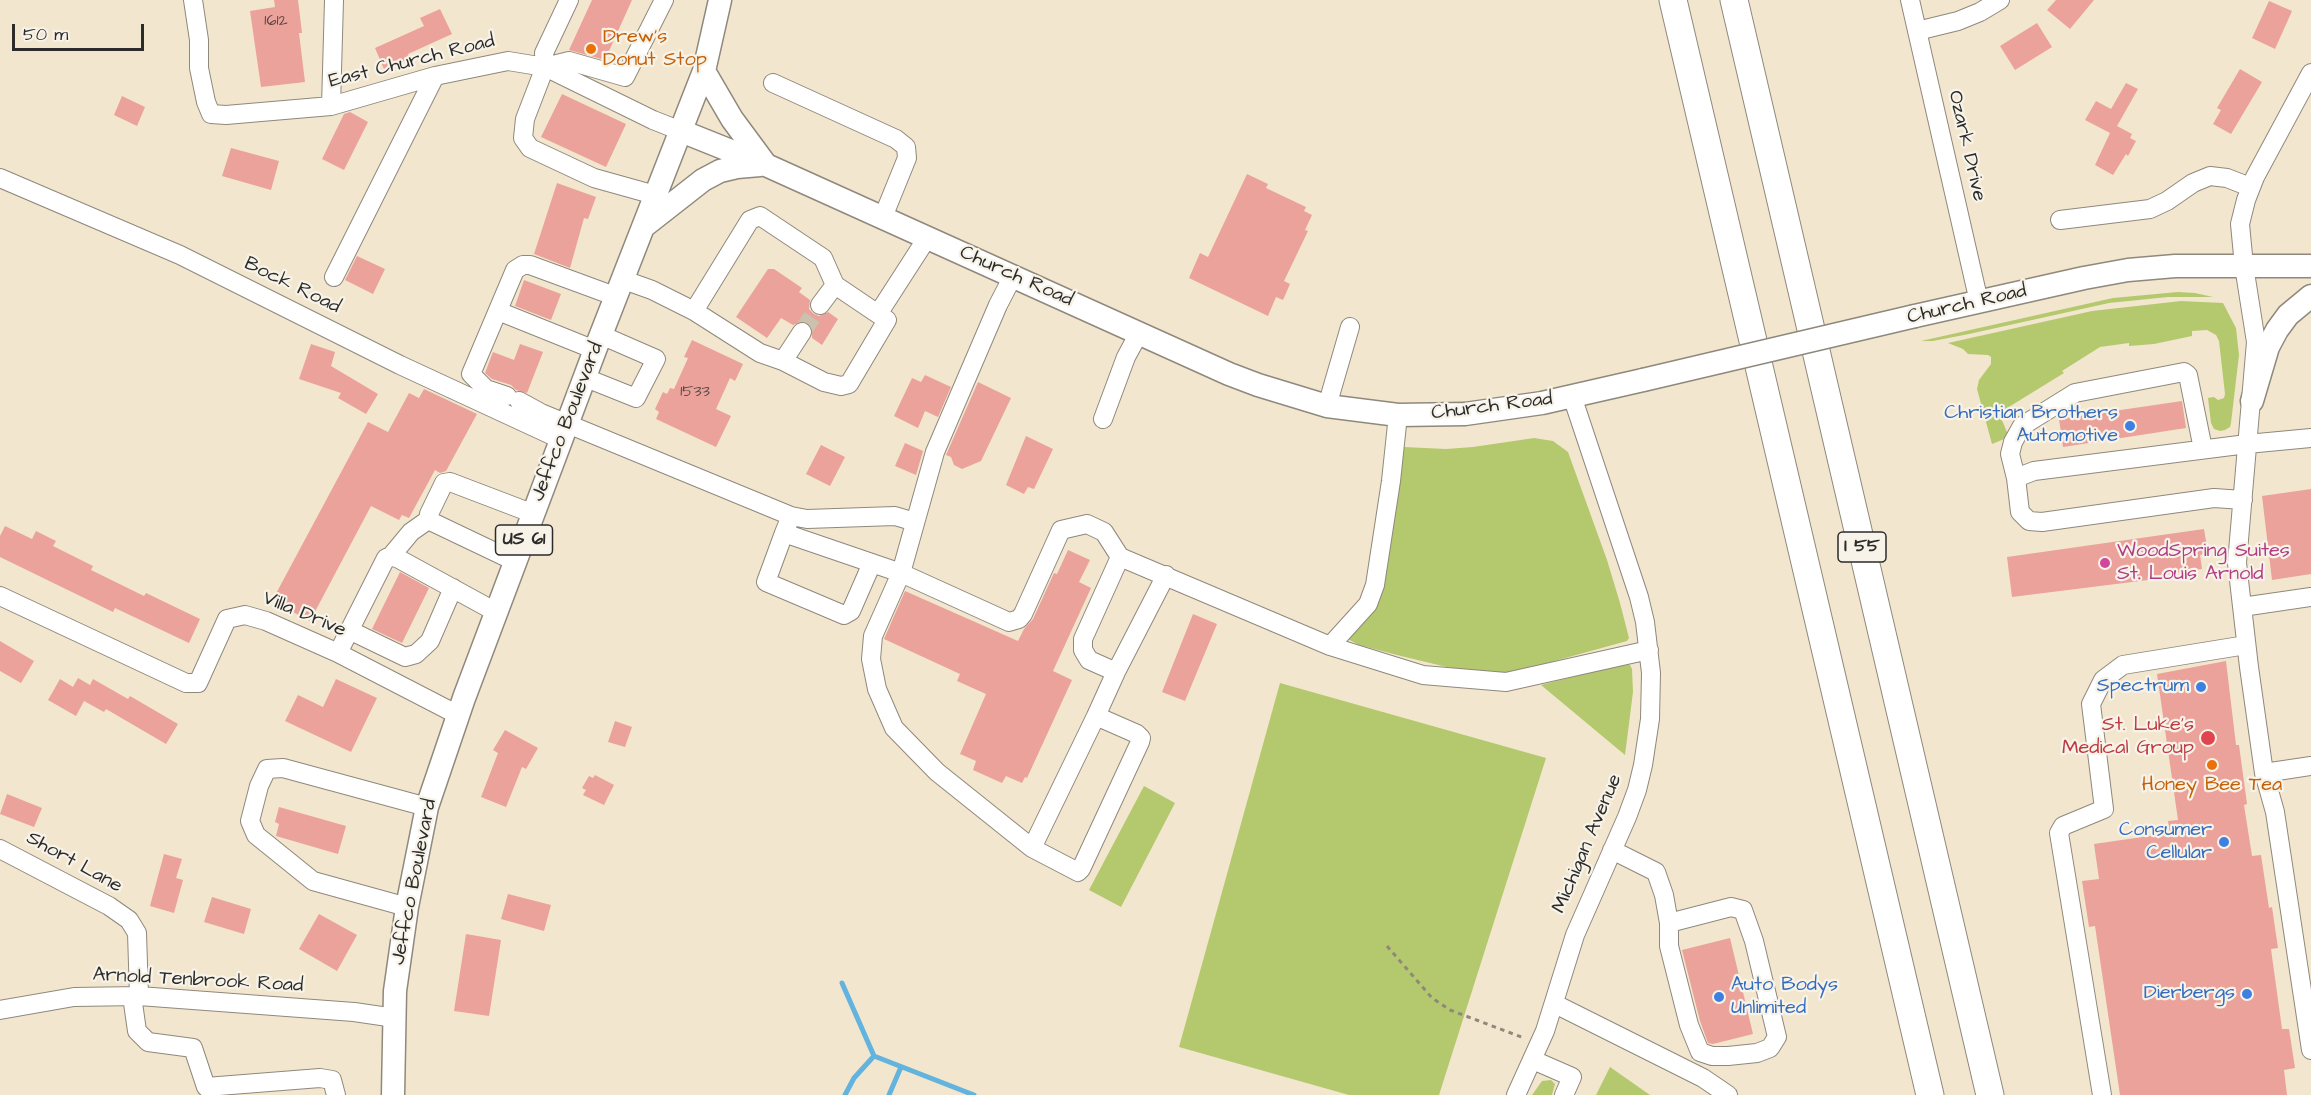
<!DOCTYPE html>
<style>
body{margin:0}
#map{position:relative;width:2311px;height:1095px;overflow:hidden;background:#f3e6ce;font-family:"Architects Daughter",sans-serif}
canvas{display:block}
.scale{position:absolute;left:12px;top:24px;width:132px;height:27px;box-sizing:border-box;border:3px solid #2b2b2b;border-top:0;padding-left:8px;font-size:18px;line-height:21px;white-space:nowrap;color:#2b2b2b;-webkit-text-stroke:4px #f7f3e8;paint-order:stroke}
</style>
<div id="map">
<canvas width="2311" height="1095"></canvas>
<div class="scale">50 m</div>
</div>
<script>
const g = document.querySelector('canvas').getContext('2d');
g.lineJoin = 'round';
function fill(path, color) {
  g.fillStyle = color;
  g.fill(path, 'evenodd');
}
function shape(rows) {
  const path = new Path2D();
  for (const r of rows) {
    path.moveTo(r[0], r[1]);
    for (let i = 2; i < r.length; i += 2) path.lineTo(r[i], r[i + 1]);
  }
  return path;
}
function stroke(path, color, width, dash) {
  g.strokeStyle = color;
  g.lineWidth = width;
  g.lineCap = dash ? 'butt' : 'round';
  g.setLineDash(dash || []);
  g.stroke(path);
}
function write(font, color, halo, rows, align = 'center') {
  g.font = font + ' "Architects Daughter",sans-serif';
  g.lineWidth = 4.5;
  g.setLineDash([]);
  g.textBaseline = 'middle';
  g.strokeStyle = halo;
  g.fillStyle = color;
  for (const [text, x, y, turn = 0] of rows) {
    g.save();
    g.translate(x, y);
    g.rotate((+turn || 0) * Math.PI / 180);
    g.textAlign = isNaN(turn) ? turn : align;
    if (halo) g.strokeText(text, 0, 0);
    g.fillText(text, 0, 0);
    g.restore();
  }
}
const green = shape([
 [2178,292,2195,293,2213,297,2168,297,2109,303,1969,334,1933,341,1921,341,2113,298],
 [2181,301,2223,303,2236,328,2239,355,2231,423,2230,427,2225,430,2220,431,2214,429,2211,423,2208,398,2214,397,2218,400,2224,398,2225,394,2219,341,2216,335,2207,330,2192,331,2192,336,2154,344,2129,346,2129,343,2100,347,2062,371,2064,373,1999,413,2009,437,1992,444,1977,389,1979,380,1991,364,1991,357,1988,355,1968,354,1963,349,1948,343,2092,311],
 [1534,438,1553,441,1568,452,1607,560,1620,603,1629,638,1627,641,1511,673,1459,670,1401,656,1359,645,1346,638,1361,620,1401,450,1404,447,1446,449,1473,447],
 [1623,664,1630,665,1632,669,1633,692,1625,755,1541,685],
 [1280,683,1546,758,1439,1095,1349,1095,1179,1047],
 [1144,786,1175,803,1121,907,1089,890],
 [1610,1067,1650,1095,1596,1095],
 [1551,1080,1555,1084,1552,1095,1532,1095,1542,1081]
]);
const stream = shape([
 [842,983,874,1056,974,1095],
 [845,1095,854,1078,874,1056],
 [889,1095,901,1067]
]);
const building = shape([
 [274,0,298,0,302,33,299,33,305,82,261,87,250,11,275,7],
 [592,0,632,0,605,60,569,50],
 [2056,0,2094,0,2070,29,2047,10],
 [2269,1,2292,11,2275,49,2252,38],
 [440,9,452,34,408,54,410,59,384,69,375,48,424,26,420,18],
 [2037,23,2052,47,2015,70,2000,46],
 [2240,69,2262,82,2231,134,2213,124,2221,110,2217,108],
 [2126,83,2138,89,2117,126,2132,134,2130,138,2136,141,2128,156,2126,154,2113,175,2095,165,2110,133,2085,120,2096,101,2111,109],
 [562,94,626,124,606,167,541,137],
 [122,96,145,107,137,126,114,115],
 [350,112,368,122,344,170,322,159,344,114],
 [231,148,279,161,271,190,222,176],
 [1247,174,1268,184,1266,188,1306,207,1304,211,1312,215,1305,230,1308,231,1284,281,1290,284,1283,300,1276,297,1268,316,1189,278,1200,253,1208,257],
 [557,183,596,197,588,219,584,218,570,268,534,254],
 [357,256,385,269,373,294,345,280],
 [768,269,774,269,802,288,799,292,810,300,809,309,814,314,819,316,828,312,838,319,822,345,812,338,812,327,803,321,793,325,781,318,767,338,736,317],
 [524,280,561,294,551,320,515,306],
 [692,340,743,364,735,381,730,378,716,409,731,416,716,447,656,419,659,412,655,409,663,392,667,394,670,388,674,389,688,358,684,357],
 [311,344,335,352,331,366,378,394,366,414,338,398,341,393,299,379],
 [520,344,543,352,527,393,516,390,511,385,492,379,485,373,493,352,514,360],
 [925,375,951,387,938,417,925,411,918,428,894,416,912,378,921,382],
 [978,382,1011,398,981,461,962,469,954,465,951,457,946,455],
 [424,389,477,414,446,471,440,473,435,470,409,518,402,515,399,520,371,506,310,621,272,601,368,422,388,432,409,393,419,398],
 [2182,401,2186,428,2063,447,2059,419],
 [1026,436,1053,449,1034,489,1028,487,1024,494,1006,485],
 [905,443,923,451,916,475,895,466],
 [821,445,845,457,830,486,806,474],
 [2311,489,2311,574,2272,580,2262,496],
 [5,526,32,539,36,531,56,541,53,546,93,566,91,570,144,596,146,593,200,619,189,643,115,608,113,612,0,557,0,536],
 [2204,529,2208,553,2200,555,2202,569,2148,577,2148,580,2012,597,2007,557],
 [1068,550,1090,560,1079,582,1091,588,1053,671,1072,680,1027,778,1025,777,1022,783,1006,776,1002,783,973,770,976,761,960,754,986,694,957,681,960,674,884,639,905,591,1018,641,1024,629,1033,619,1054,573,1057,574],
 [400,572,429,588,402,643,372,629],
 [1193,614,1217,624,1185,701,1162,692],
 [0,641,34,661,21,683,0,671],
 [2226,661,2236,745,2239,745,2247,804,2244,805,2252,856,2261,855,2269,908,2272,907,2278,948,2271,949,2282,1029,2289,1029,2295,1068,2284,1070,2287,1095,2120,1095,2095,926,2089,927,2082,881,2099,879,2094,844,2170,833,2168,821,2178,820,2157,674],
 [78,678,90,685,93,679,128,699,130,696,178,724,166,744,106,709,104,712,84,701,76,716,48,700,60,679,73,687],
 [336,679,377,698,351,752,285,721,298,695,323,707],
 [615,721,632,727,625,747,608,742],
 [505,730,538,748,526,769,522,767,506,807,481,797,498,753,493,750],
 [595,775,614,785,604,805,583,795,586,790,582,788,589,776,593,778],
 [7,794,42,808,34,827,0,814],
 [279,807,346,826,338,854,276,836,279,824,275,822],
 [164,854,182,859,176,878,183,880,174,913,150,906],
 [508,894,551,905,544,931,501,919],
 [212,897,251,909,244,934,204,922],
 [319,914,357,935,337,971,299,949],
 [466,934,501,940,489,1016,454,1011],
 [1730,938,1753,1034,1713,1044,1708,1043,1700,1021,1682,950]
]);
const minorTunnel = shape([
 [802,332,820,305]
]);
const path = shape([
 [1387,946,1432,998,1450,1010,1524,1038]
]);
const minor = shape([
 [193,0,199,40,199,68,206,102,211,114,226,115,331,106,435,76,508,61,545,67,653,120,681,131],
 [569,0,544,53,545,67,569,61,625,77,664,0],
 [1910,0,1979,302],
 [1917,31,1958,21,1980,12,2000,0],
 [545,67,525,119,523,138,530,148,594,178,655,195],
 [2311,73,2255,177,2246,200,2240,224,2244,266,2256,342,2237,563,2249,667,2264,773,2275,812,2311,1050],
 [773,83,896,139,906,147,907,158,883,217],
 [331,106,334,0],
 [0,178,180,255,400,365,562,440],
 [2060,220,2150,209,2167,201,2193,183,2210,176,2227,178,2250,187],
 [1013,276,998,305,935,452,901,573,873,636,871,659,877,689,894,728,937,772,1032,848,1078,872,1081,869,1140,742,1141,738,1137,734,1096,716,1116,672,1166,575],
 [334,277,435,76],
 [624,280,652,290,694,311,760,353,783,361,802,332],
 [820,305,835,285],
 [498,311,595,350],
 [694,311,750,220,760,216,823,258,835,285,878,314,927,238],
 [783,361,824,382,841,386,849,384,887,320,878,314],
 [586,378,636,398,656,359,601,335],
 [507,396,486,389,471,374,515,270,523,265,530,265,617,297],
 [519,401,541,413,791,516,807,519,895,516,915,522],
 [1327,406,1350,327],
 [1103,419,1126,357,1139,333],
 [2016,478,2010,454,2013,442,2022,426,2075,393,2184,372,2188,375,2203,449],
 [2243,500,2214,498,2042,522,2029,521,2020,512,2016,478,2034,471,2247,444,2311,438],
 [791,516,784,533,901,573,1009,622,1019,619,1023,614,1061,530,1087,524,1104,532,1120,557,1330,646,1423,675,1506,682,1649,650],
 [784,533,766,582,844,615,851,611,872,563],
 [391,556,411,532,428,520],
 [516,562,428,520,429,514,444,483,450,482,534,514],
 [0,596,186,683,198,683,227,619,245,615,266,621,338,653,458,715],
 [2242,607,2311,597],
 [349,630,405,657,416,654,430,641,453,588],
 [1330,646,1368,604,1375,585,1391,481,1398,415],
 [338,653,386,558,391,556,399,559,496,612],
 [1116,672,1089,660,1083,650,1083,639,1120,557],
 [2264,773,2311,766],
 [1032,848,1096,716],
 [0,849,109,906,129,920,137,933,139,996],
 [1612,850,1656,872,1664,895,1669,923,1669,946,1689,1025,1700,1052,1712,1056,1728,1056,1757,1053,1770,1048,1777,1037,1754,941,1743,910,1731,907,1669,923],
 [407,907,313,881,256,835,250,821,259,786,267,769,283,768,427,807],
 [132,996,137,1031,148,1042,193,1048,206,1087,320,1078,332,1080,336,1095],
 [1555,1004,1703,1078,1728,1095],
 [0,1010,74,997,139,996,354,1012,395,1018],
 [1533,1060,1572,1077,1564,1095],
 [1516,1095,1545,1031,1575,935,1627,817,1637,790,1643,765,1650,719,1651,673,1645,622,1639,597,1572,396],
 [2102,1095,2059,833,2063,826,2104,809,2091,704,2103,680,2123,665,2246,645]
]);
const major = shape([
 [704,71,732,119,766,165],
 [681,131,766,165,1229,374,1258,385,1327,406,1398,415,1465,414,1542,403,1643,380],
 [643,227,703,180,720,171,737,167,760,165],
 [1915,316,2084,278,2128,270,2175,266,2311,266],
 [2252,401,2268,347,2277,330,2288,315,2311,296],
 [393,1095,395,991,407,907,427,807,464,698,595,350,704,71,720,0]
]);
const highway = shape([
 [1673,0,1930,1095],
 [1734,0,1990,1095]
]);
const majorBridge = shape([
 [1643,380,1915,316]
]);
const markers = [
 [591,49,6,"#e8710a"],
 [2130,426,6,"#3f7fe0"],
 [2105,563,6,"#d1479c"],
 [2201,687,6,"#3f7fe0"],
 [2208,738,8,"#e0444e"],
 [2212,765,6,"#e8710a"],
 [2224,842,6,"#3f7fe0"],
 [2247,994,6,"#3f7fe0"],
 [1719,997,6,"#3f7fe0"]
];
const numberNames = [
 ["1612",276,22],
 ["1533",695,393]
];
const shields = [
 [524,540,57],
 [1862,547,48]
];
const shieldNames = [
 ["US 61",524,540],
 ["I 55",1862,547]
];
const foodNames = [
 ["Drew's",603,38],
 ["Donut Stop",603,61],
 ["Honey Bee Tea",2212,786,"center"]
];
const streetNames = [
 ["East Church Road",412,62,-14],
 ["Ozark Drive",1966,146,77],
 ["Church Road",1016,277,24],
 ["Bock Road",292,286,26],
 ["Church Road",1967,305,-13],
 ["Church Road",1492,407,-7],
 ["Jeffco Boulevard",568,422,-69],
 ["Villa Drive",304,615,23],
 ["Michigan Avenue",1588,844,-67],
 ["Short Lane",74,863,29],
 ["Jeffco Boulevard",415,882,-79],
 ["Arnold Tenbrook Road",198,981,3]
];
const shopNames = [
 ["Christian Brothers",2118,414],
 ["Automotive",2118,437],
 ["Spectrum",2189,687],
 ["Consumer",2212,831],
 ["Cellular",2212,854],
 ["Auto Bodys",1731,986,"left"],
 ["Unlimited",1731,1009,"left"],
 ["Dierbergs",2235,994]
];
const hotelNames = [
 ["WoodSpring Suites",2117,552],
 ["St. Louis Arnold",2117,575]
];
const healthNames = [
 ["St. Luke's",2194,726],
 ["Medical Group",2194,749]
];
fill(green, '#b4c96d');
stroke(stream, '#62b3dd', 5);
fill(building, '#eba29b');
stroke(minorTunnel, '#cbc1ad', 18, [18, 9]);
stroke(minor, '#8f887c', 20);
stroke(major, '#8f887c', 25);
stroke(highway, '#8f887c', 29);
stroke(path, '#8f887c', 3, [4.5, 4.5]);
stroke(minor, '#fff', 18);
stroke(major, '#fff', 22);
stroke(highway, '#fff', 27);
stroke(majorBridge, '#8f887c', 25, []);
stroke(majorBridge, '#fff', 22);
for (const [x, y, r, color] of markers) {
  const dot = new Path2D();
  dot.arc(x, y, r, 0, 2 * Math.PI);
  g.fillStyle = color;
  g.fill(dot);
  stroke(dot, '#f7f3e8', 2);
}
write('16px', '#5b4947', null, numberNames);
for (const [x, y, w] of shields) {
  const box = new Path2D();
  box.roundRect(x - w / 2, y - 15, w, 30, 4.5);
  g.fillStyle = '#f7f3e8';
  g.fill(box);
  stroke(box, '#2b2b2b', 1.5);
}
write('bold 18px', '#2b2b2b', null, shieldNames);
write('20px', '#c56008', '#f7f3e8', foodNames, 'left');
write('20px', '#2b2b2b', '#f7f3e8', streetNames);
write('20px', '#366cbe', '#f7f3e8', shopNames, 'right');
write('20px', '#b23c85', '#f7f3e8', hotelNames, 'left');
write('20px', '#be3a42', '#f7f3e8', healthNames, 'right');
</script>
